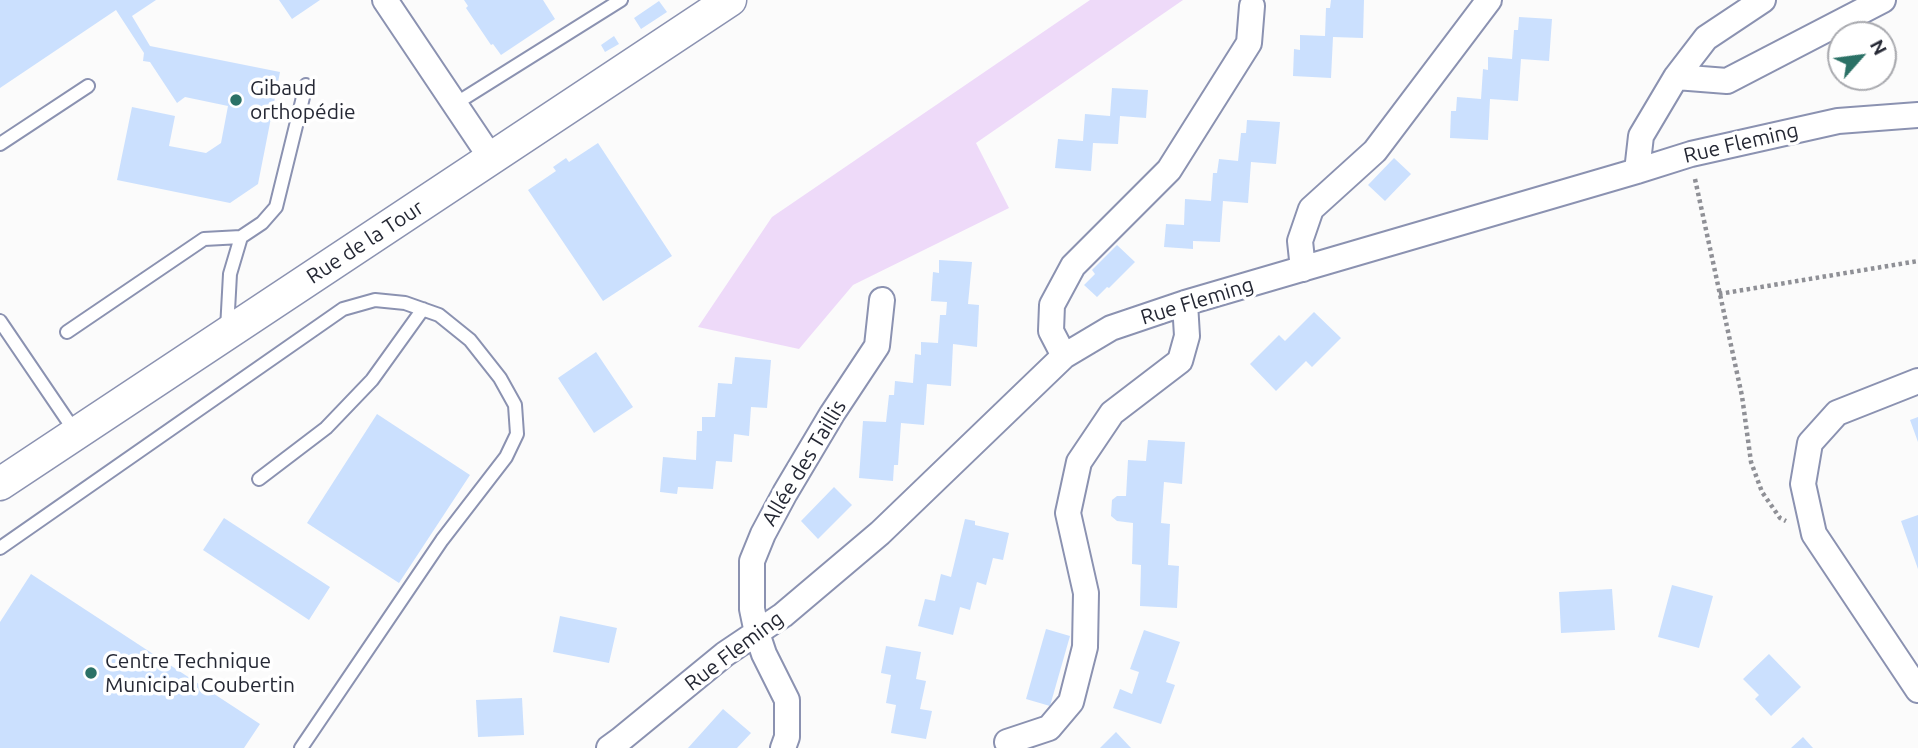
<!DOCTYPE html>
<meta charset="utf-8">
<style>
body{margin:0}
#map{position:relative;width:1918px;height:748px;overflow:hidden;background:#fbfbfb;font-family:Ubuntu,sans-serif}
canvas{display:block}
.north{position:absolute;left:1827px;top:21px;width:70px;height:70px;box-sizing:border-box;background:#fff;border:2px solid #a8a9ae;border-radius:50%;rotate:62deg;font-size:19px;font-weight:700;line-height:28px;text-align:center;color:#252834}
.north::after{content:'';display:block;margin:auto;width:24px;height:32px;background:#2b7166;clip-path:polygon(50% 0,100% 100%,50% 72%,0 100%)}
</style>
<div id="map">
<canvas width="1918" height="748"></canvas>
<div class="north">N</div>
</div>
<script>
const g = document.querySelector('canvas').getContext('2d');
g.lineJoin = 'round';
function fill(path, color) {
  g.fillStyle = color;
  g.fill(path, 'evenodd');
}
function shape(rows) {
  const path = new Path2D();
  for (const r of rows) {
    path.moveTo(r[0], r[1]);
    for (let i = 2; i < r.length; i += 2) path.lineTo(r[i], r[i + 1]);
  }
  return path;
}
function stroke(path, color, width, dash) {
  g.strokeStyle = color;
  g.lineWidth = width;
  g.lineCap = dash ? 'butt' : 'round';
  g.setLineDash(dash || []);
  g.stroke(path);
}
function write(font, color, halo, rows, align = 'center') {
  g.font = font + ' Ubuntu,sans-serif';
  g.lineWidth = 7;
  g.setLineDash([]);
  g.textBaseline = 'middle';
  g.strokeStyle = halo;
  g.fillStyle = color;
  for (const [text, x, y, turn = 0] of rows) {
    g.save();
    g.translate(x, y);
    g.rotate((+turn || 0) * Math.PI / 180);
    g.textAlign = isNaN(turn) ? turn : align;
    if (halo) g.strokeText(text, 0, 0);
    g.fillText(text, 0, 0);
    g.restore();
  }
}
const green = shape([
 [1090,0,1183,0,976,143,1009,208,853,285,799,349,698,327,772,217]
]);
const building = shape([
 [0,0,156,0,132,16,150,46,280,72,258,184,230,203,117,180,132,107,175,116,169,146,206,153,221,143,228,106,185,97,177,103,150,62,143,61,144,53,116,10,0,88],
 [279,0,320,0,292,19],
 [464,0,543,0,555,19,501,55,493,44,491,45,466,8,468,6],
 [1331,0,1364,0,1363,38,1333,37,1331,78,1293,76,1294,49,1300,50,1300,35,1325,36,1326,8,1330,8],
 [659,1,667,12,641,29,634,18],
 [1519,17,1552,19,1549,61,1521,59,1518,101,1490,99,1488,140,1450,138,1451,111,1456,111,1457,97,1481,99,1483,69,1488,70,1488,57,1512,59,1514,30,1518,30],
 [614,36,619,44,605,52,601,45],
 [1112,88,1148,90,1146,118,1120,116,1118,144,1093,143,1091,171,1055,168,1058,139,1083,141,1085,114,1110,116],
 [1247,120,1280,122,1276,164,1251,162,1248,203,1223,201,1220,242,1193,241,1193,249,1164,247,1166,224,1184,225,1185,199,1211,201,1213,173,1217,173,1219,159,1238,161,1241,133,1246,133],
 [598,143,672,256,603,301,528,190,556,171,553,167,566,158,569,162],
 [1394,158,1411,174,1385,201,1368,185],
 [1117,245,1135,262,1109,288,1107,287,1097,297,1084,285,1095,274,1092,270],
 [939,260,972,262,968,304,979,305,977,347,953,344,951,386,927,384,924,425,901,423,898,465,894,465,893,481,859,478,863,421,886,422,889,395,894,395,895,381,913,383,915,354,921,355,921,342,938,343,940,315,946,315,947,302,931,301,933,272,939,273],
 [1314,312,1341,338,1312,367,1306,361,1276,391,1250,364,1279,335,1285,341],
 [596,352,633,407,594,433,558,378],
 [735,357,771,360,767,408,751,407,749,436,734,434,732,462,716,461,713,489,678,487,677,494,660,492,663,457,696,460,697,431,702,431,702,417,715,417,718,383,732,384],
 [377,414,470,475,399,583,307,523],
 [1918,417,1918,442,1910,420],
 [1148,440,1185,442,1182,484,1164,482,1161,523,1170,524,1168,565,1179,566,1177,608,1140,606,1141,565,1132,564,1133,523,1117,521,1111,516,1112,500,1117,496,1126,496,1128,460,1146,461],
 [834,487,852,505,818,539,801,521],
 [1918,515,1918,569,1901,521],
 [224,518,330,587,309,620,203,550],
 [965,519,975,521,975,525,1009,533,1003,560,993,558,986,585,977,582,970,610,960,607,953,635,918,626,925,599,935,601,941,574,951,577],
 [31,574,260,724,244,748,0,748,0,622],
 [1672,585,1713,596,1699,648,1658,637],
 [1612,589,1615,630,1561,633,1559,592],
 [560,616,617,628,609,663,553,652],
 [1046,629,1070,636,1050,706,1026,699],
 [1144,630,1180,642,1166,682,1175,685,1161,724,1113,708,1120,689,1132,694,1139,672,1130,669],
 [886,646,921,652,916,679,926,681,920,709,932,711,926,739,891,733,896,705,886,703,891,675,881,673],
 [1769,654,1801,687,1771,716,1755,699,1759,695,1743,679],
 [522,698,524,735,478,737,476,700],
 [723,709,751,733,737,748,688,748],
 [1116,732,1131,748,1100,748],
 [1803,737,1813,748,1791,748]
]);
const path = shape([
 [1695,179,1742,396,1751,462,1762,492,1780,518,1786,521],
 [1719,294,1918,261]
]);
const service = shape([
 [455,104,621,0],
 [0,144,88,86],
 [0,321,76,433],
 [227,329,230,274,241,237,262,223,276,207,306,85],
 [67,332,204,239,241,237],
 [259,479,326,428,372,380,423,309],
 [0,548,343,309,375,300,405,303,439,315,470,340,500,378,515,405,517,434,506,457,442,540,301,748]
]);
const minor = shape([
 [385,0,491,158],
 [1676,77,1727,81,1883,0],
 [1637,171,1641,136,1676,77,1706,38,1763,0],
 [1303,269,1300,241,1311,209,1375,151,1489,0],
 [1064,356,1051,331,1052,305,1073,266,1169,170,1249,43,1252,6],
 [1918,381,1837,413,1810,443,1803,484,1814,534,1918,690],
 [1007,742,1049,728,1071,702,1085,647,1086,593,1068,513,1079,462,1112,413,1180,361,1187,336,1185,303],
 [609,748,620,740,725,654,783,615,880,533,1064,356,1111,328,1185,303,1637,171,1691,154,1838,121,1918,115],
 [783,748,787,737,787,700,764,654,757,633,752,609,752,561,763,534,785,493,832,414,877,346,882,300]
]);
const tertiary = shape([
 [0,484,730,0]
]);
const markers = [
 [236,100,7,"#2b7166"],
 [91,673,7,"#2b7166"]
];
const poiNames = [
 ["Gibaud",250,88],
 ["orthopédie",250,112],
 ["Centre Technique",105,661],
 ["Municipal Coubertin",105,685]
];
const streetNames = [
 ["Rue Fleming",1741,143,-13],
 ["Rue de la Tour",365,242,-33],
 ["Rue Fleming",1197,301,-17],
 ["Allée des Taillis",804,463,-59],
 ["Rue Fleming",734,651,-37]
];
fill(green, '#eedaf9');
fill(building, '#cbe0fe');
stroke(service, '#8b92b1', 16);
stroke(minor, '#8b92b1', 28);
stroke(tertiary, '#8b92b1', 35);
stroke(path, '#8f9096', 4.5, [3.5, 3.5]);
stroke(service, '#fff', 12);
stroke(minor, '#fff', 24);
stroke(tertiary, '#fff', 32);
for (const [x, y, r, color] of markers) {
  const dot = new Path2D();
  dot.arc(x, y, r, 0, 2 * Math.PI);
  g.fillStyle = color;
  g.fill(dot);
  stroke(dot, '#fff', 2.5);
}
write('21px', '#252834', '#fff', poiNames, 'left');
write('21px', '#252834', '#fff', streetNames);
</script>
